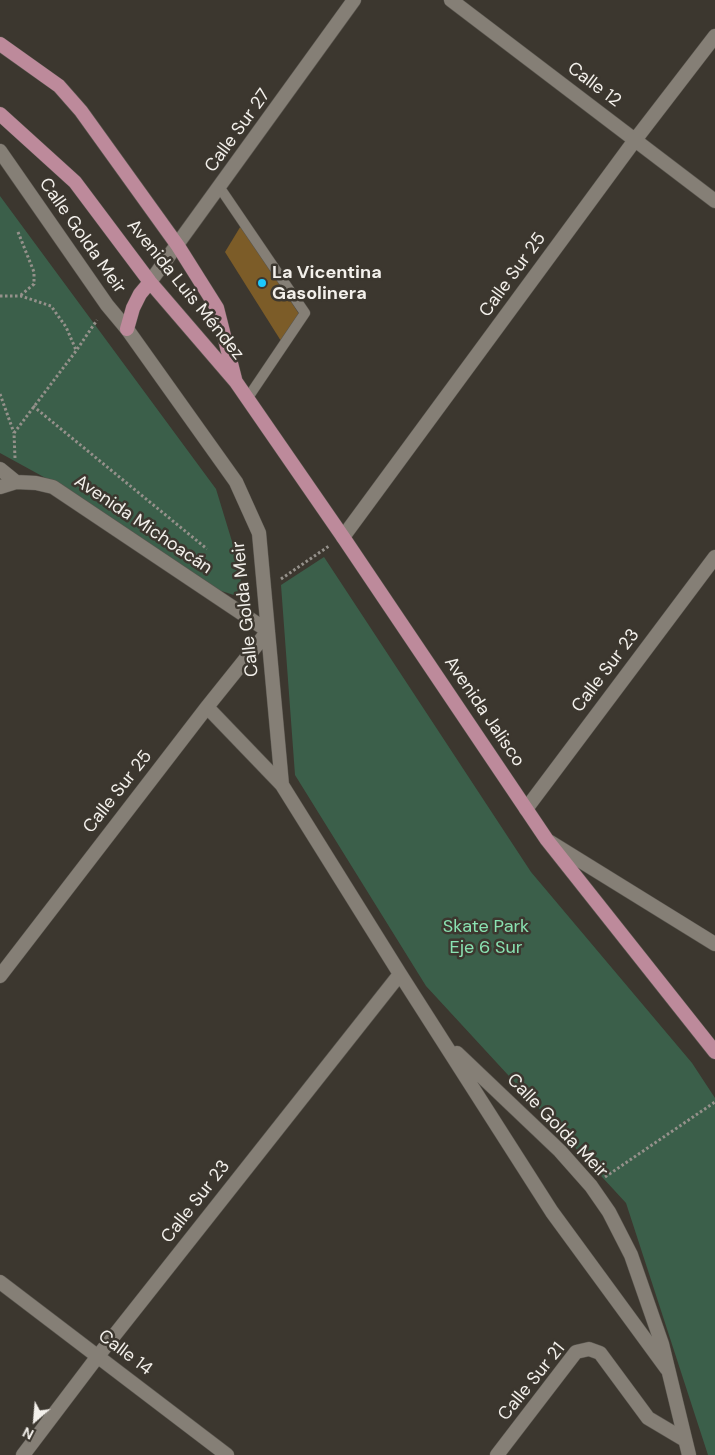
<!DOCTYPE html>
<meta charset="utf-8">
<style>
body{margin:0}
#map{position:relative;width:715px;height:1455px;overflow:hidden;background:#3c372f;font-family:"DM Sans",sans-serif}
canvas{display:block}
.north{position:absolute;left:10px;top:1395px;width:50px;height:50px;-webkit-text-stroke:4px #3c372f;paint-order:stroke;rotate:207deg;font-size:14px;font-weight:700;line-height:20px;text-align:center;color:#f3f0eb}
.north::after{content:'';display:block;margin:auto;width:18px;height:22px;background:#f3f0eb;clip-path:polygon(50% 0,100% 100%,50% 72%,0 100%)}
</style>
<div id="map">
<canvas width="715" height="1455"></canvas>
<div class="north">N</div>
</div>
<script>
const g = document.querySelector('canvas').getContext('2d');
g.lineJoin = 'round';
function fill(path, color) {
  g.fillStyle = color;
  g.fill(path, 'evenodd');
}
function shape(rows) {
  const path = new Path2D();
  for (const r of rows) {
    path.moveTo(r[0], r[1]);
    for (let i = 2; i < r.length; i += 2) path.lineTo(r[i], r[i + 1]);
  }
  return path;
}
function stroke(path, color, width, dash) {
  g.strokeStyle = color;
  g.lineWidth = width;
  g.lineCap = dash ? 'butt' : 'round';
  g.setLineDash(dash || []);
  g.stroke(path);
}
function write(font, color, halo, rows, align = 'center') {
  g.font = font + ' "DM Sans",sans-serif';
  g.lineWidth = 5;
  g.setLineDash([]);
  g.textBaseline = 'middle';
  g.strokeStyle = halo;
  g.fillStyle = color;
  for (const [text, x, y, turn = 0] of rows) {
    g.save();
    g.translate(x, y);
    g.rotate((+turn || 0) * Math.PI / 180);
    g.textAlign = isNaN(turn) ? turn : align;
    if (halo) g.strokeText(text, 0, 0);
    g.fillText(text, 0, 0);
    g.restore();
  }
}
const green = shape([
 [0,196,216,489,241,571,240,597,209,587,62,487,0,453],
 [324,557,531,872,692,1063,715,1098,715,1455,708,1455,626,1203,426,986,295,775,281,585]
]);
const building = shape([
 [242,224,299,314,281,341,225,252]
]);
const path = shape([
 [18,232,34,272,34,284,21,295],
 [0,296,21,296,51,306,66,327,76,350],
 [0,394,14,433],
 [33,406,207,549],
 [15,458,14,433,76,351,97,320],
 [281,579,329,546],
 [605,1177,715,1102]
]);
const service = shape([
 [220,188,305,313,247,399]
]);
const minor = shape([
 [451,0,715,201],
 [0,151,107,305,127,329,236,482,259,533,282,785,400,974,552,1212,667,1369],
 [150,282,354,0],
 [0,469,16,482],
 [0,487,16,482,36,483,53,487,268,631],
 [343,537,635,140,715,36],
 [207,707,282,785],
 [526,809,715,557],
 [550,842,715,944],
 [0,976,207,707,268,631],
 [457,1053,560,1151,591,1186,609,1212,631,1255,662,1344,689,1455],
 [0,1282,227,1455],
 [23,1455,98,1356,400,974],
 [497,1455,576,1352,589,1349,600,1353,648,1418,685,1440]
]);
const primary = shape([
 [0,44,59,86,81,111,178,246,217,308,235,379],
 [0,114,75,182,150,282,236,382,343,537,547,840,715,1052],
 [127,329,133,308,140,294,150,282]
]);
const markers = [
 [262,283,5,"#1cc9fc"]
];
const streetNames = [
 ["Calle 12",594,85,37],
 ["Calle Sur 27",238,131,-54],
 ["Calle Golda Meir",82,236,55],
 ["Calle Sur 25",513,275,-54],
 ["Avenida Luis Méndez",185,290,51],
 ["Avenida Michoacán",143,525,34],
 ["Calle Golda Meir",246,609,-96],
 ["Calle Sur 23",606,671,-53],
 ["Avenida Jalisco",484,712,56],
 ["Calle Sur 25",118,792,-52],
 ["Calle Golda Meir",557,1126,46],
 ["Calle Sur 23",196,1202,-52],
 ["Calle 14",125,1353,37],
 ["Calle Sur 21",532,1382,-51]
];
const poiNames = [
 ["La Vicentina",272,273],
 ["Gasolinera",272,294]
];
const parkNames = [
 ["Skate Park",486,927],
 ["Eje 6 Sur",486,948]
];
fill(green, '#3b5f4a');
fill(building, '#7c5c28');
stroke(service, '#59554e', 11);
stroke(minor, '#59554e', 15);
stroke(primary, '#59554e', 15);
stroke(path, '#95918b', 3, [2.5, 2.5]);
stroke(service, '#857f76', 10);
stroke(minor, '#857f76', 14);
stroke(primary, '#bd8a9b', 14);
for (const [x, y, r, color] of markers) {
  const dot = new Path2D();
  dot.arc(x, y, r, 0, 2 * Math.PI);
  g.fillStyle = color;
  g.fill(dot);
  stroke(dot, '#3c372f', 2);
}
write('18px', '#f3f0eb', '#3c372f', streetNames);
write('bold 18px', '#f3f0eb', '#3c372f', poiNames, 'left');
write('18px', '#8ae2b1', '#3c372f', parkNames);
</script>
